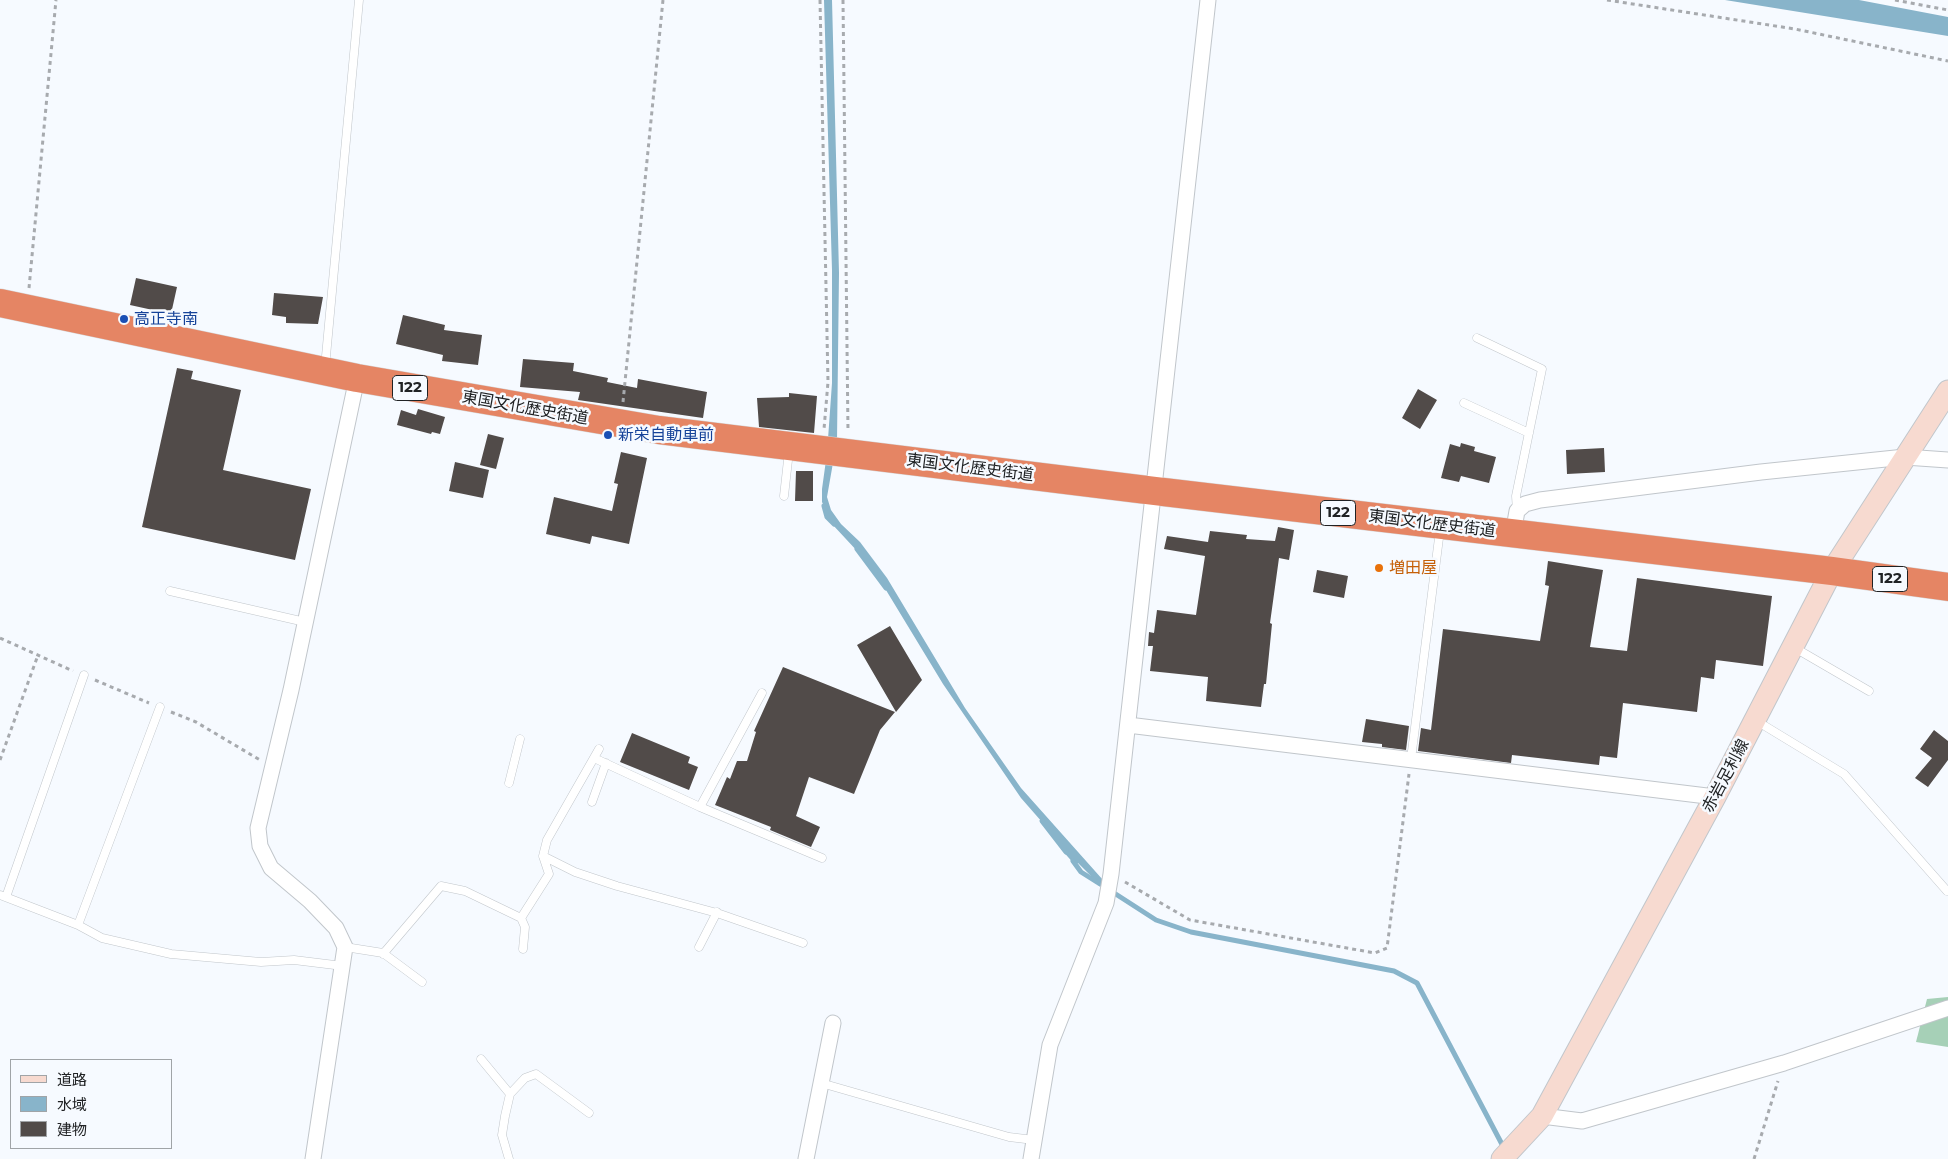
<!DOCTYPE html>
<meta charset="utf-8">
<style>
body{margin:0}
#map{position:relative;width:1948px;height:1159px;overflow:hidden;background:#f6faff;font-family:Montserrat,"Noto Sans JP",sans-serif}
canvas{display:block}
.legend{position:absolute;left:10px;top:1059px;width:162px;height:90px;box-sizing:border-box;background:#f6faff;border:1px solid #a0a4a7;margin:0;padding:6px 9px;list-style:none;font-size:15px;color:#202224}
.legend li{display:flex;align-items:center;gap:10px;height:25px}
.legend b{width:25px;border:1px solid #a0a4a7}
</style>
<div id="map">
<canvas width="1948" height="1159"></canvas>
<ul class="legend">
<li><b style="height:6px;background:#f7dad0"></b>道路</li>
<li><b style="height:14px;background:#88b4ca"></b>水域</li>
<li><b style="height:14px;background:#514b49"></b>建物</li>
</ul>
</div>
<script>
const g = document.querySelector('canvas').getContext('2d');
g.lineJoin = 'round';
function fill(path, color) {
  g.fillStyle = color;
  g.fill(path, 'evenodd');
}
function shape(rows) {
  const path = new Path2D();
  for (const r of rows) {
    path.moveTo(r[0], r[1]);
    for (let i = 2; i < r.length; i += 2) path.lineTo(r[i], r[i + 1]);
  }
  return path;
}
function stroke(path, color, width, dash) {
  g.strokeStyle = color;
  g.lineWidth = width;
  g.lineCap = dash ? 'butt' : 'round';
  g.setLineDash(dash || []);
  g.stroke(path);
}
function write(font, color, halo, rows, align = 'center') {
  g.font = font + ' Montserrat,"Noto Sans JP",sans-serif';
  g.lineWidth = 5;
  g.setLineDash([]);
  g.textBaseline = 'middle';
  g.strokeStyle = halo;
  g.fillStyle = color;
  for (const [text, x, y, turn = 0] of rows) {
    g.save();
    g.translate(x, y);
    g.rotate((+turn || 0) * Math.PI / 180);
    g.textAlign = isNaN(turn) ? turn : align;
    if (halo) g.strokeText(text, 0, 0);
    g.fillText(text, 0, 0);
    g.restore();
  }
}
const forest = shape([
 [1948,997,1948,1047,1916,1042,1927,999]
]);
const water = shape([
 [824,0,832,0,839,273,837,440,827,497,831,510,841,524,860,542,887,578,965,708,1021,788,1103,880,1102,887,1078,863,1075,865,1061,849,1063,846,1021,798,943,684,872,567,832,524,822,502,822,489,827,453,832,383,832,270],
 [1725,0,1859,0,1948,17,1948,36]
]);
const stream = shape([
 [824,506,827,517,834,524],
 [857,549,886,588],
 [1042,821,1066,852],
 [1073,861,1081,872,1100,884],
 [1111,891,1156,920,1191,932,1394,971,1417,983,1505,1150]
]);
const building = shape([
 [136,278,177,287,171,314,130,305],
 [274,293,323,297,318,324,286,323,286,317,272,315],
 [403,315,445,325,444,330,482,335,478,365,442,361,443,355,396,344],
 [523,359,574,363,573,371,608,378,607,382,637,388,638,379,707,392,703,418,578,400,580,392,520,387],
 [177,368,193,371,191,379,241,390,223,470,311,489,295,560,142,527],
 [1418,389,1437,400,1420,429,1402,418],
 [789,393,817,396,814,433,759,427,757,398,789,397],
 [418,409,445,417,440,434,432,432,431,434,397,425,401,410,416,415],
 [488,434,504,438,496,469,480,465],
 [1461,443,1475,447,1474,451,1496,457,1489,483,1461,476,1459,482,1441,478,1450,444,1460,447],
 [1604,448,1605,472,1567,474,1566,450],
 [621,452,647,458,629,544,592,536,590,544,546,534,554,497,612,511,618,484,614,483],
 [455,462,489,470,483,498,449,491],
 [796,471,813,471,813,501,795,501],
 [1278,527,1294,530,1289,560,1279,558,1270,623,1272,624,1266,684,1264,684,1261,707,1206,701,1208,677,1150,671,1153,646,1148,646,1149,632,1154,633,1157,610,1196,615,1205,556,1164,549,1167,536,1208,542,1210,531,1247,535,1246,539,1275,541],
 [1548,561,1603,570,1590,647,1627,651,1637,578,1772,596,1763,666,1716,660,1714,679,1701,677,1697,712,1623,703,1617,758,1600,756,1599,765,1512,755,1511,763,1418,751,1421,728,1431,730,1443,629,1540,641,1549,586,1545,585],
 [1317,570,1348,576,1344,598,1313,592],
 [890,626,922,680,896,712,857,645],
 [783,667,895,712,880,730,854,794,809,777,796,816,820,827,811,847,770,830,771,827,715,805,727,777,730,779,737,761,747,761,756,732,754,731],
 [1366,719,1409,726,1406,750,1382,747,1382,744,1362,742],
 [1934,730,1948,741,1948,760,1928,787,1915,778,1932,758,1920,749],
 [632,733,690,757,688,763,698,767,689,790,620,762]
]);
const path = shape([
 [820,0,828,382,824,429],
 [843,0,848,432],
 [1607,0,1795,29,1948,61],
 [1895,0,1948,10],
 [29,288,56,0],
 [623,402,663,0],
 [0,638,73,671],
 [95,680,149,703],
 [171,712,196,722,260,760],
 [0,760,38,655],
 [1125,882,1190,920,1375,953,1387,948,1409,774],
 [1754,1159,1778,1081]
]);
const lane = shape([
 [1477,338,1542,369,1516,496,1517,511],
 [325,367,359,0],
 [1464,403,1529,433],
 [784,496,789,451],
 [170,591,305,622],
 [1795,648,1869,691],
 [1755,720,1844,774,1947,891],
 [594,758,700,807,822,858],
 [1411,759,1440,530],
 [509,783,520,739],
 [592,802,606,763],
 [700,807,762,693],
 [543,856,575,872,617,886,717,913,803,943],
 [0,895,78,925,102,938,171,954,261,962,294,960,343,966],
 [6,897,84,675],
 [521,918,525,927,523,949],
 [78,925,160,707],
 [345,947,383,953,422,982],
 [699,947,717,912],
 [383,954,441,886,465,891,521,918,549,874,543,856,547,840,599,749],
 [481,1059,510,1094],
 [821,1083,1009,1137,1034,1140],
 [509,1159,502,1135,505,1116,510,1094,525,1078,536,1074,589,1113]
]);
const street = shape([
 [1513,534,1517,511,1525,504,1540,500,1761,472,1905,457,1948,460],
 [1128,725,1715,797],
 [1542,1116,1582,1121,1784,1063,1948,1008],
 [313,1159,345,947,336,928,310,901,271,868,260,846,258,828,291,690,357,378],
 [806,1159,833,1023],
 [1031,1159,1050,1045,1106,903,1111,874,1208,0]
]);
const secondary = shape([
 [1502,1159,1542,1116,1715,797,1832,571,1948,391]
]);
const highway = shape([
 [0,303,357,378,659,430,1155,491,1832,571,1948,587]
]);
const markers = [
 [124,319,5,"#1a4fb4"],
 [608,435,5,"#1a4fb4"],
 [1379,568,5,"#e8710a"]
];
const shields = [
 [410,388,35],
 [1338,513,35],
 [1890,579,35]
];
const shieldNames = [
 ["122",410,388],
 ["122",1338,513],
 ["122",1890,579]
];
const transitNames = [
 ["高正寺南",134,319],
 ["新栄自動車前",618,435]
];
const streetNames = [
 ["東国文化歴史街道",525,408,10],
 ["東国文化歴史街道",970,468,7],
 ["東国文化歴史街道",1432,524,7],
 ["赤岩足利線",1726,776,-62]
];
const foodNames = [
 ["増田屋",1389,568]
];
fill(forest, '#a6d0b7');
fill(water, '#88b4ca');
stroke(stream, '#88b4ca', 5);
fill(building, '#514b49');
stroke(lane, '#c1c6cb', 9);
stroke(street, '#c1c6cb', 17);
stroke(secondary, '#c1c6cb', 23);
stroke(highway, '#d7d7d8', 29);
stroke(path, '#a7aaae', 3, [4, 4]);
stroke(lane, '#fff', 8);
stroke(street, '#fff', 15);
stroke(secondary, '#f7dad0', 21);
stroke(highway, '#e58564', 28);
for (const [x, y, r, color] of markers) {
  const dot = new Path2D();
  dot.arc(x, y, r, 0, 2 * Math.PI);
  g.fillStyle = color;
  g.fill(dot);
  stroke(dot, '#f6faff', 2);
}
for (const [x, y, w] of shields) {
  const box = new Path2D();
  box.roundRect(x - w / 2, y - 12.5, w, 25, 4);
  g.fillStyle = '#f6faff';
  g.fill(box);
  stroke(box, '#202224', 1);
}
write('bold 15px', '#202224', null, shieldNames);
write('16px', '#164399', '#f6faff', transitNames, 'left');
write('16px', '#202224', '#f6faff', streetNames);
write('16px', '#c56008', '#f6faff', foodNames, 'left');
</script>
